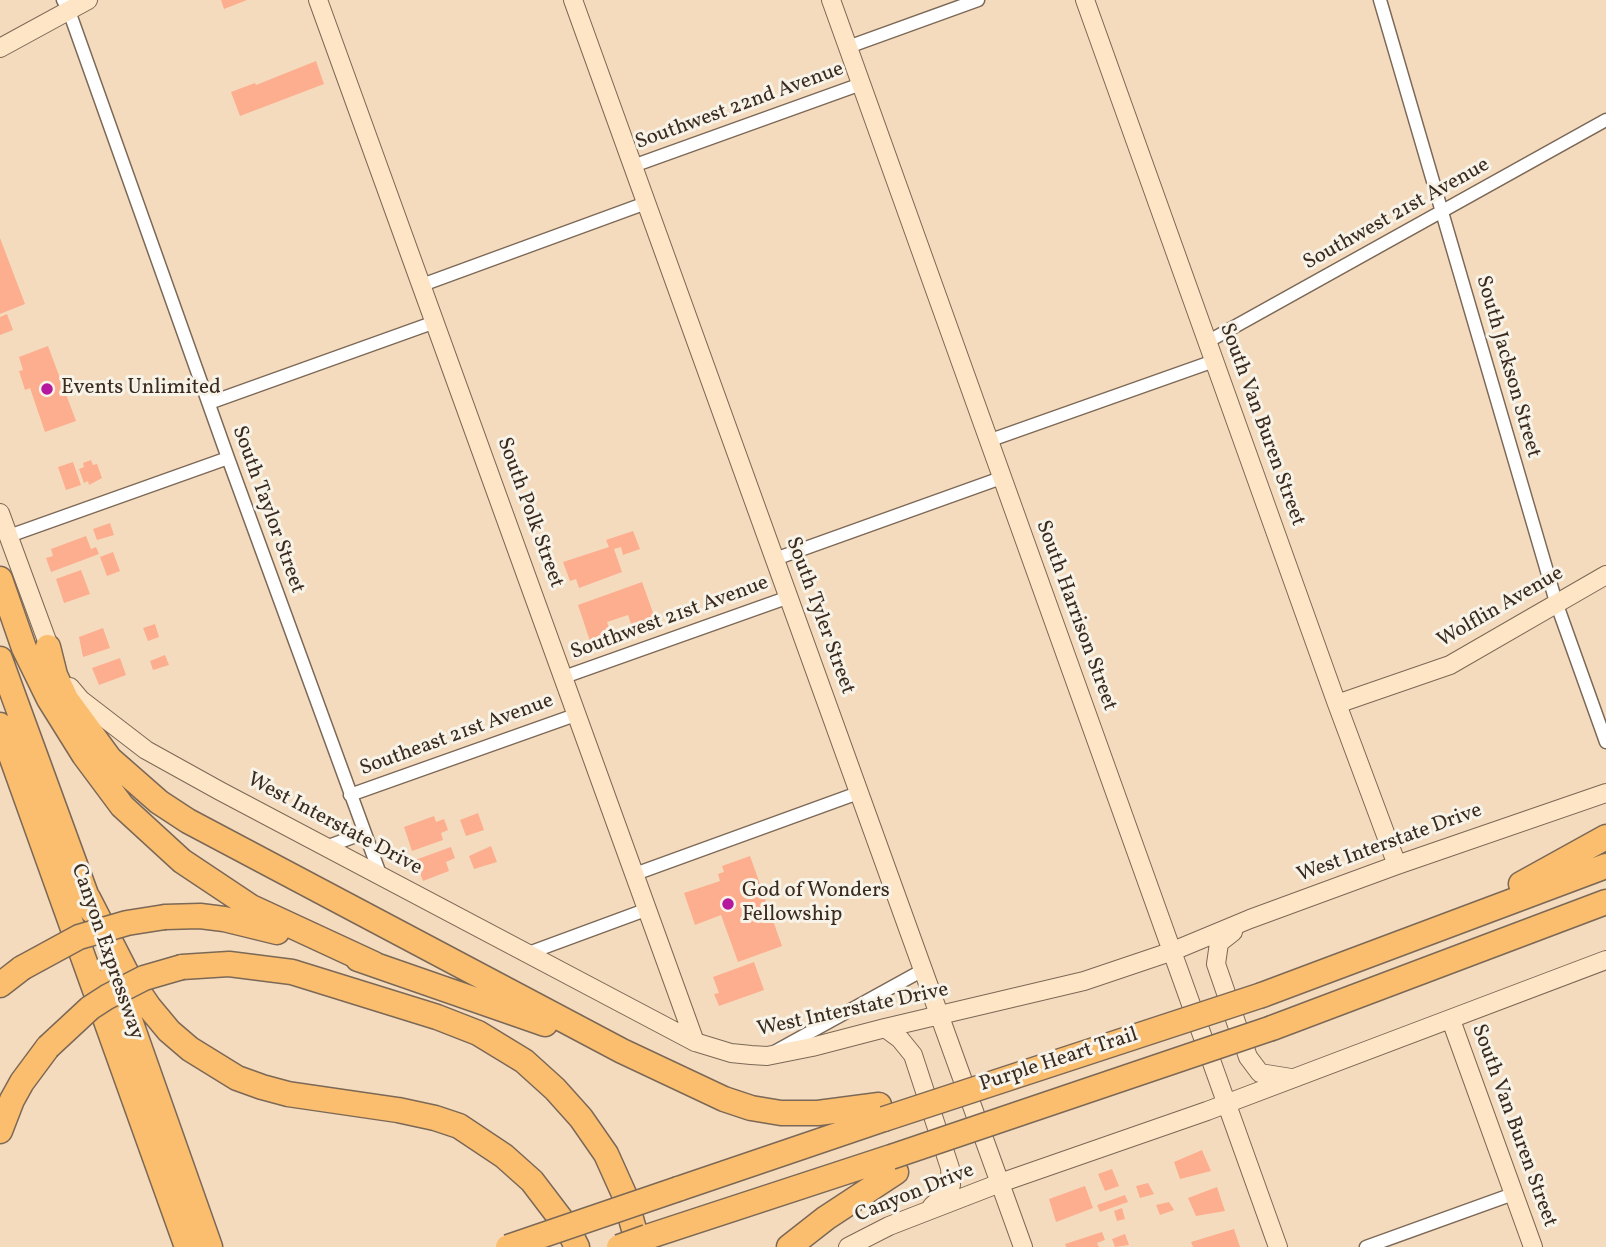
<!DOCTYPE html>
<style>
body{margin:0}
canvas{display:block;background:#f4dbbe}
</style>
<canvas width="1606" height="1247"></canvas>
<script>
const g = document.querySelector('canvas').getContext('2d');
g.lineJoin = 'round';
function fill(path, color) {
  g.fillStyle = color;
  g.fill(path, 'evenodd');
}
function shape(rows) {
  const path = new Path2D();
  for (const r of rows) {
    path.moveTo(r[0], r[1]);
    for (let i = 2; i < r.length; i += 2) path.lineTo(r[i], r[i + 1]);
  }
  return path;
}
function stroke(path, color, width, dash) {
  g.strokeStyle = color;
  g.lineWidth = width;
  g.lineCap = dash ? 'butt' : 'round';
  g.setLineDash(dash || []);
  g.stroke(path);
}
function write(font, color, halo, rows, align = 'center') {
  g.font = font + ' Vollkorn,serif';
  g.lineWidth = 6;
  g.setLineDash([]);
  g.textBaseline = 'middle';
  g.strokeStyle = halo;
  g.fillStyle = color;
  for (const [text, x, y, turn = 0] of rows) {
    g.save();
    g.translate(x, y);
    g.rotate((+turn || 0) * Math.PI / 180);
    g.textAlign = isNaN(turn) ? turn : align;
    if (halo) g.strokeText(text, 0, 0);
    g.fillText(text, 0, 0);
    g.restore();
  }
}
const building = shape([
 [221,0,247,0,224,9],
 [316,61,324,84,240,116,231,92,255,83,256,85],
 [0,238,25,304,0,314],
 [7,314,13,330,0,335,0,317],
 [48,346,76,421,45,432,30,388,25,390,19,371,23,370,19,357],
 [91,460,93,465,97,464,102,478,89,485,88,481,84,483,79,469,84,467,83,463],
 [73,462,81,485,66,490,58,467],
 [110,523,114,535,97,540,93,529],
 [633,531,640,549,623,555,621,547,614,549,622,572,579,588,576,579,570,581,563,562,609,547,606,540],
 [86,536,91,549,96,547,99,554,51,572,46,558,53,556,51,549],
 [113,552,120,571,107,576,100,557],
 [81,570,90,594,64,603,56,579],
 [642,582,656,621,633,630,628,615,607,622,612,637,591,644,578,605],
 [155,624,159,637,148,641,143,628],
 [103,628,110,648,83,657,79,637],
 [165,655,169,665,153,670,150,661],
 [120,658,126,675,99,685,92,668],
 [478,813,484,830,466,836,460,820],
 [434,816,436,822,444,819,448,830,441,833,443,840,412,851,404,827],
 [491,846,497,862,474,869,469,856],
 [451,847,455,858,446,862,449,871,423,881,415,860],
 [750,856,782,946,738,962,721,915,695,925,684,893,720,881,718,874,724,872,722,866],
 [754,962,764,990,719,1006,714,994,719,993,713,977],
 [1202,1150,1211,1171,1180,1179,1174,1162],
 [1112,1169,1119,1186,1105,1191,1098,1174],
 [1148,1183,1154,1194,1140,1198,1136,1186],
 [1085,1186,1093,1208,1056,1222,1049,1199],
 [1217,1187,1225,1211,1196,1216,1188,1198],
 [1125,1195,1128,1202,1100,1212,1097,1205],
 [1169,1202,1174,1210,1160,1215,1156,1205],
 [1122,1208,1125,1219,1117,1221,1114,1211],
 [1234,1229,1240,1247,1193,1247,1191,1242],
 [1102,1232,1105,1240,1097,1243,1099,1247,1066,1247,1065,1244],
 [1125,1234,1129,1245,1115,1247,1112,1239]
]);
const street = shape([
 [63,0,69,11,228,458,380,874],
 [1380,0,1556,602,1606,742],
 [848,47,978,0],
 [633,166,861,84],
 [422,285,646,203],
 [1207,342,1606,120],
 [209,403,435,322],
 [988,441,1214,361],
 [9,536,228,458],
 [775,559,1001,478],
 [564,677,789,597],
 [350,795,578,714],
 [326,847,353,837,362,830],
 [635,874,858,793],
 [526,954,648,909],
 [776,1051,923,970],
 [1366,1247,1513,1194]
]);
const secondary = shape([
 [318,0,695,1042],
 [573,0,1023,1247],
 [831,0,1278,1247],
 [1085,0,1337,704,1397,865],
 [0,48,88,0],
 [0,513,53,657],
 [70,687,81,700,146,750,220,791,695,1042,731,1053,751,1055,767,1056,812,1047,885,1028,1084,981,1173,951,1250,919,1397,865,1606,793],
 [1337,704,1450,665,1606,575],
 [1233,932,1219,943,1216,964,1248,1057,1260,1073,1291,1078],
 [1451,1020,1533,1247],
 [885,1028,900,1039,913,1055,950,1168,951,1185,948,1192,932,1206],
 [848,1247,889,1226,1000,1183,1207,1111,1606,960]
]);
const highway = shape([
 [0,579,24,648,49,699,84,755,122,806,182,861,251,907,374,964],
 [48,647,55,675,66,699,110,759,159,802,188,821,622,1051,724,1099,751,1108,781,1113,818,1113,879,1105],
 [0,659,92,911],
 [0,725,187,1247],
 [1521,884,1606,837],
 [88,898,128,976,149,1007,169,1031,190,1049,237,1078,262,1087,288,1094,398,1110,435,1118,459,1126,504,1156,532,1181,567,1227,577,1247],
 [165,917,200,916,224,919,277,932],
 [358,959,545,1024],
 [182,967,229,964,292,972,437,1017,478,1033,524,1061,555,1089,581,1118,606,1154,624,1194,639,1247],
 [113,972,210,1247],
 [0,985,22,968],
 [1262,995,1606,866],
 [1272,1028,1606,902],
 [0,1131,12,1100,22,1082,48,1047],
 [678,1189,884,1119],
 [647,1237,891,1157],
 [789,1247,826,1218,896,1172]
]);
const highwayBridge = shape([
 [22,968,79,937,127,923,165,917],
 [48,1047,90,1008,107,997,144,978,182,967],
 [884,1119,1262,995],
 [891,1157,1272,1028],
 [508,1247,678,1189],
 [619,1247,647,1237]
]);
const markers = [
 [47,389,7,"#b5179e"],
 [728,904,7,"#b5179e"]
];
const streetNames = [
 ["Southwest 22nd Avenue",740,107,-20],
 ["Southwest 21st Avenue",1397,215,-29],
 ["South Jackson Street",1507,367,74],
 ["South Van Buren Street",1261,425,70],
 ["South Taylor Street",267,510,70],
 ["South Polk Street",529,513,70],
 ["Wolflin Avenue",1501,608,-30],
 ["South Tyler Street",819,616,70],
 ["South Harrison Street",1075,616,70],
 ["Southwest 21st Avenue",670,619,-20],
 ["Southeast 21st Avenue",457,736,-20],
 ["West Interstate Drive",334,825,28],
 ["West Interstate Drive",1390,844,-20],
 ["Canyon Expressway",106,952,71],
 ["West Interstate Drive",853,1011,-12],
 ["Purple Heart Trail",1059,1061,-18],
 ["South Van Buren Street",1513,1126,70],
 ["Canyon Drive",915,1194,-22]
];
const poiNames = [
 ["Events Unlimited",61,389],
 ["God of Wonders",742,892],
 ["Fellowship",742,916]
];
fill(building, '#fdae8e');
stroke(street, '#7c6856', 15);
stroke(secondary, '#7c6856', 20);
stroke(highway, '#7c6856', 27);
stroke(street, '#fff', 12);
stroke(secondary, '#fde5c5', 18);
stroke(highway, '#fabe6e', 24);
stroke(highwayBridge, '#7c6856', 27, []);
stroke(highwayBridge, '#fabe6e', 24);
for (const [x, y, r, color] of markers) {
  const dot = new Path2D();
  dot.arc(x, y, r, 0, 2 * Math.PI);
  g.fillStyle = color;
  g.fill(dot);
  stroke(dot, '#f7f3e8', 2.5);
}
write('21px', '#3b2a1e', '#f7f3e8', streetNames);
write('21px', '#3b2a1e', '#f7f3e8', poiNames, 'left');
</script>
